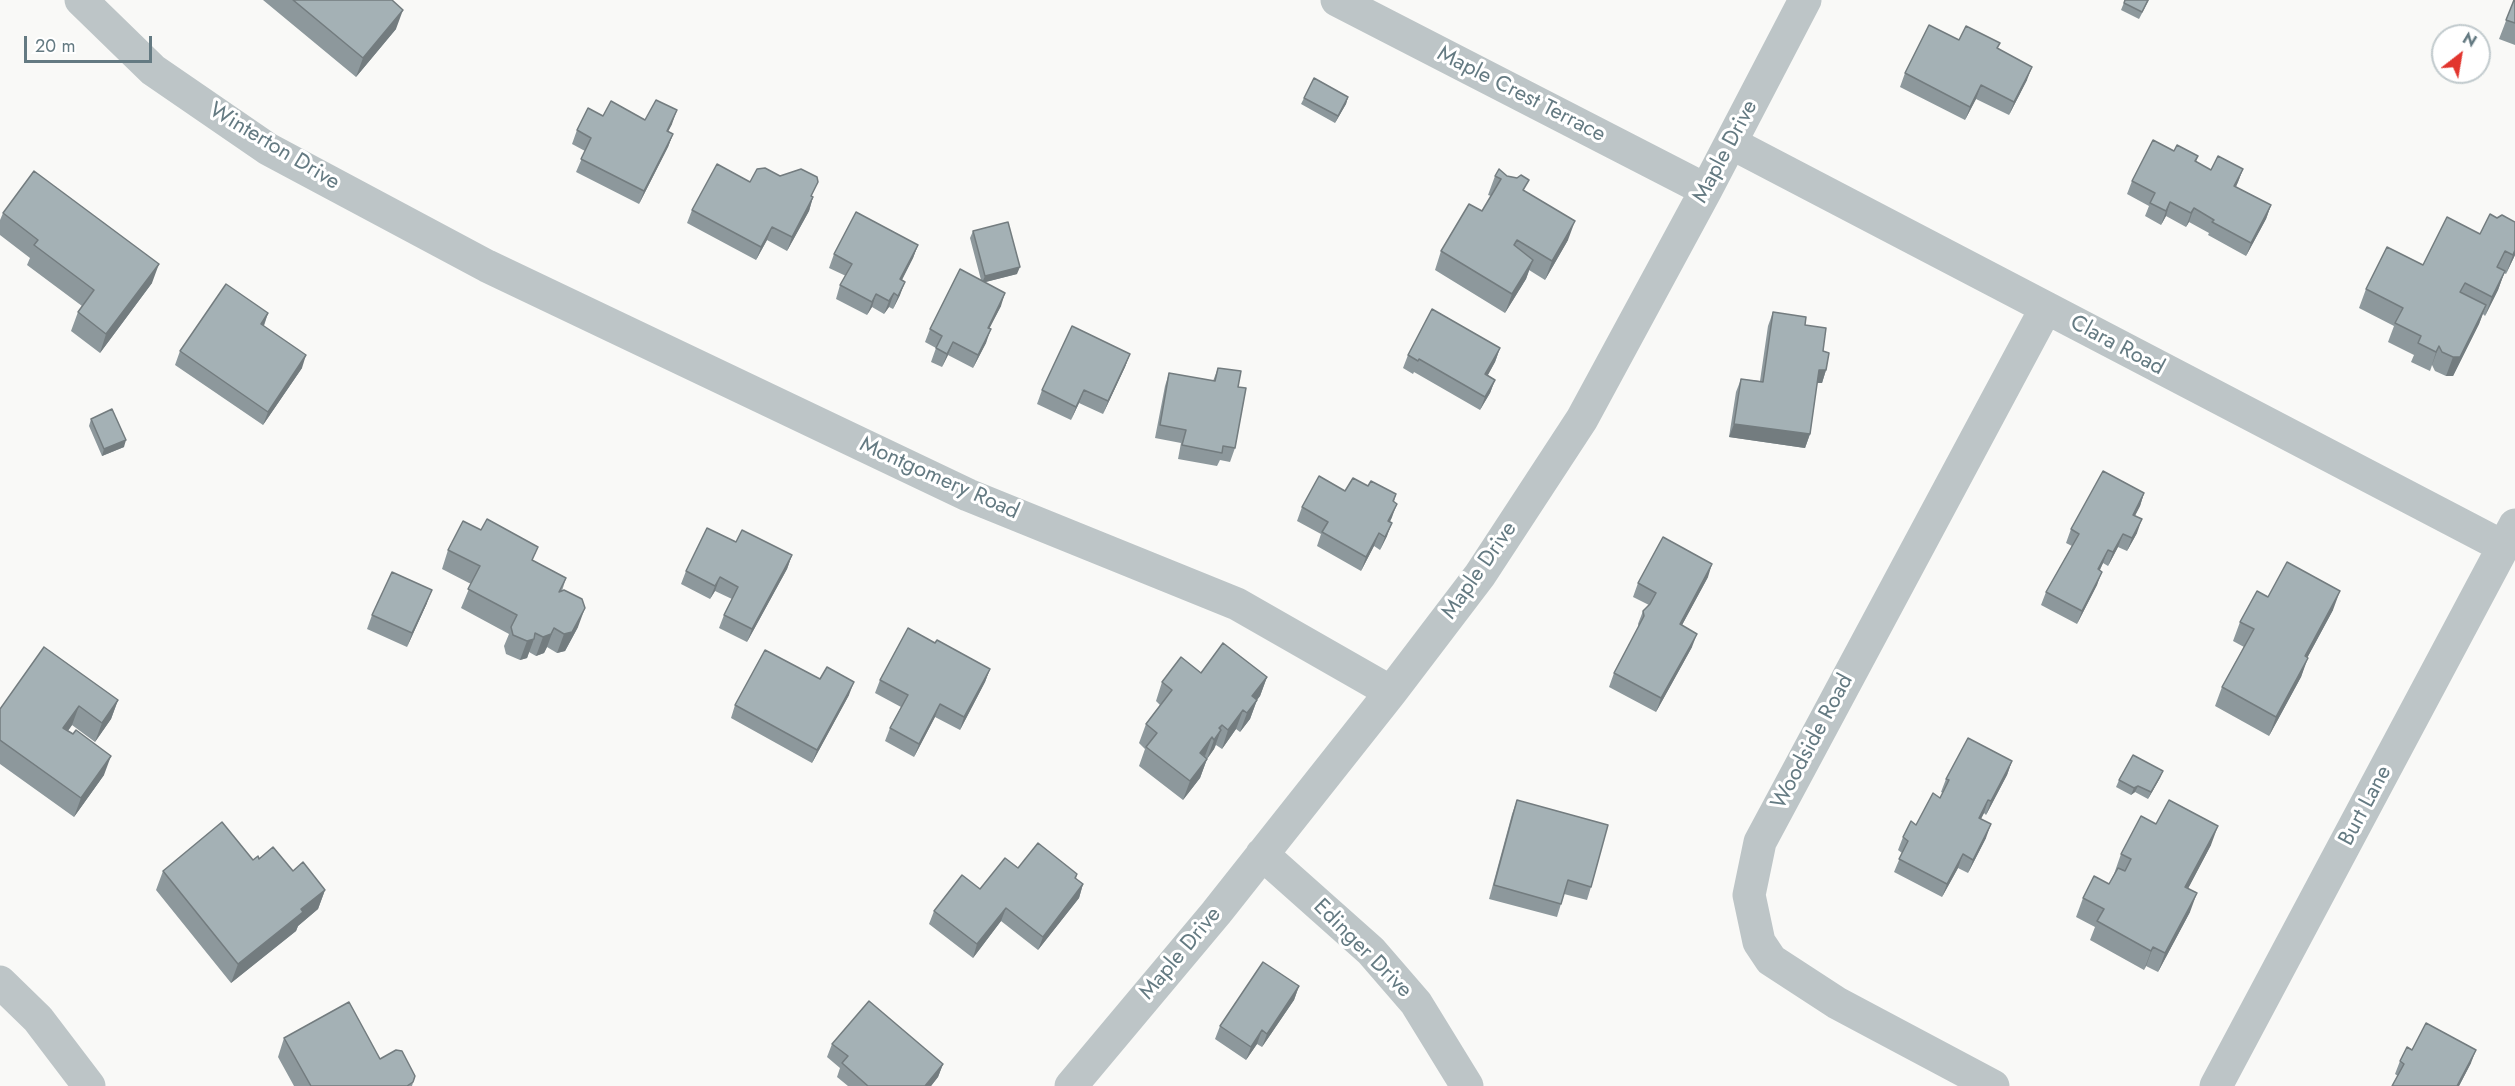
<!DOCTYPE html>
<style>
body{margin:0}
#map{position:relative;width:2515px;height:1086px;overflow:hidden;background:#f9f9f7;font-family:Jost,sans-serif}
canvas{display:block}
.north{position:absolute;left:2431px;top:24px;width:60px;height:60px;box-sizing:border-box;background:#fff;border:2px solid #c1cacd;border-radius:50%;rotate:31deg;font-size:16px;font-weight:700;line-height:24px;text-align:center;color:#647a82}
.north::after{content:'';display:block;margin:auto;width:21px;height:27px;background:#e2352e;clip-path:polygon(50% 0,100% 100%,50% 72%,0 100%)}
.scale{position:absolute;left:24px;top:36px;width:128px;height:27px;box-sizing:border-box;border:3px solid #647a82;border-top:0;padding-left:8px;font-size:18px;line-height:21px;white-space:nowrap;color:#647a82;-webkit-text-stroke:4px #fff;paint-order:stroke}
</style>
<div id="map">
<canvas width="2515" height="1086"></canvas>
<div class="north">N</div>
<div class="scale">20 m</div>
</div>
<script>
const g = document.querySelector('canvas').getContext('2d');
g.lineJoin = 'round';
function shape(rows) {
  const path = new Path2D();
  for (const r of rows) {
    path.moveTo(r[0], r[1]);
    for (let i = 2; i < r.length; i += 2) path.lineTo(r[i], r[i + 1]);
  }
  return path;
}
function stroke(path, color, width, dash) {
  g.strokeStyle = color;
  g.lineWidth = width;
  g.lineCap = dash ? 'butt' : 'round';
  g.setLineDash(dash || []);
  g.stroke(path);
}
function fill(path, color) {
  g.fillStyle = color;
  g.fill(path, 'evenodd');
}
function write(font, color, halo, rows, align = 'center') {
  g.font = font + ' Jost,sans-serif';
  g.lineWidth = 6;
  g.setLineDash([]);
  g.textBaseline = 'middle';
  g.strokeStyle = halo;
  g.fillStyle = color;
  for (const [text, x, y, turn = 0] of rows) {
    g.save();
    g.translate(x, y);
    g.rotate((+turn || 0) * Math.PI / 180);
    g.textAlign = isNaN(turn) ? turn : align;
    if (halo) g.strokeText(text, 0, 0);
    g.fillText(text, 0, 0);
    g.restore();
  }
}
const minor = shape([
 [81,0,153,70,268,149,487,266,968,495,1237,604,1391,692],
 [1337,0,1706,190],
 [1731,143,2504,547],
 [1262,854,1371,951,1416,1003,1467,1086],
 [0,982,38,1019,89,1086],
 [1071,1086,1216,913,1391,692,1480,575,1582,419,1706,190,1805,0],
 [1993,1086,1837,1003,1771,960,1759,942,1749,895,1760,842,2046,308],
 [2216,1086,2515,525]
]);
const wall = shape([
 [263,0,392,0,396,29,356,77],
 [2125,0,2149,0,2139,19,2121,10],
 [2514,0,2515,0,2515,45,2499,39],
 [1959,40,1998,49,2027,80,2009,115,1976,99,1965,120,1900,87,1905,73],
 [1348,97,1346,104,1335,123,1301,104,1304,98],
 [603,116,645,120,672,124,668,131,673,134,668,147,639,204,576,172,585,151,572,144,577,130],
 [2174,151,2198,156,2196,162,2211,170,2243,169,2236,187,2271,205,2266,219,2246,256,2208,235,2209,233,2189,222,2186,227,2166,216,2161,225,2145,216,2149,206,2127,194,2132,181],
 [1495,176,1525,192,1568,240,1545,280,1529,270,1526,279,1505,313,1435,270,1441,251,1482,211,1491,196,1488,195],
 [750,182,813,197,809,211,787,251,767,240,756,260,687,223,692,210],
 [3,213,152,283,100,353,71,331,78,312,82,306,27,265,30,258,0,235,0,220],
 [2515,222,2515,255,2506,274,2504,273,2498,290,2485,316,2483,314,2479,324,2453,376,2446,376,2435,371,2432,365,2430,371,2411,362,2414,355,2388,342,2394,326,2359,308,2366,289,2423,265,2480,234],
 [973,231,1017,274,985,282,1001,306,989,328,986,343,973,368,948,355,942,367,931,362,936,348,925,342,930,329,981,280,970,238],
 [918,245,913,258,902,280,900,295,893,309,889,307,884,314,872,307,867,315,836,299,840,285,846,276,829,268,834,254],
 [1773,312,1805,325,1823,351,1826,370,1822,383,1817,383,1810,434,1805,448,1729,437,1736,392,1741,379,1760,381,1768,326],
 [268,313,264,326,302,368,263,425,175,365,180,351],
 [1500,348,1495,362,1488,375,1495,380,1490,393,1480,410,1414,372,1413,374,1403,368,1408,355],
 [1130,354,1125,367,1103,414,1079,403,1071,420,1037,404,1042,390],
 [1218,368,1238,387,1235,448,1230,462,1220,460,1217,466,1178,459,1181,443,1155,438,1165,386,1169,373,1213,381],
 [91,419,124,447,102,456,89,426],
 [1368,486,1396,494,1394,502,1392,517,1390,522,1387,536,1380,550,1374,546,1361,571,1317,546,1321,534,1297,521,1302,507,1345,491],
 [2144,493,2140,506,2135,516,2137,533,2127,551,2118,547,2108,566,2103,563,2100,570,2097,585,2077,624,2041,605,2046,592,2072,546,2066,543,2071,529],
 [736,542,792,555,787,569,747,642,719,628,724,615,732,599,715,591,710,599,681,584,686,571],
 [448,550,533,561,566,578,562,591,578,627,565,651,557,653,547,647,544,653,536,656,529,652,527,658,520,660,506,654,504,646,509,634,461,608,471,584,442,569],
 [1708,577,1682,625,1692,647,1656,712,1609,687,1614,673,1639,627,1638,624,1643,611,1649,605,1633,597,1638,583],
 [2268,597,2333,610,2307,658,2301,677,2269,736,2215,706,2222,687,2244,647,2233,641,2240,622],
 [427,603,407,647,367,629,372,615],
 [935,643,990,669,985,682,960,730,935,717,914,757,885,741,890,728,901,707,875,693,880,680],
 [1201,673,1267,677,1260,696,1257,700,1250,719,1240,732,1236,729,1222,749,1216,745,1214,749,1207,759,1200,778,1183,800,1139,766,1145,749,1139,743,1146,724,1160,705,1156,701,1162,682],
 [849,695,812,763,731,718,735,705],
 [118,700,111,719,95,742,72,725,68,731,104,775,74,817,0,764,0,709],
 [2012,761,2007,775,1986,815,1984,813,1981,819,1986,838,1968,873,1958,868,1942,897,1894,872,1902,853,1898,850,1903,837,1916,825,1940,798,1943,793,1941,792,1946,779],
 [2163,771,2160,778,2148,799,2135,792,2131,795,2116,787,2119,780],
 [1517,800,1591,887,1587,900,1564,894,1557,917,1489,899,1512,814],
 [2156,824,2211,845,2188,888,2190,912,2158,972,2146,966,2144,970,2090,940,2095,927,2076,917,2083,898,2109,884,2114,874,2121,854],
 [259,859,293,871,325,890,318,909,298,926,296,931,231,983,156,890,163,871],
 [1018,868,1077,874,1076,879,1083,884,1079,898,1038,950,1001,921,973,958,929,924,934,911,980,889],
 [1299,986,1294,1000,1262,1047,1257,1044,1246,1060,1215,1039,1220,1026],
 [284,1038,380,1059,415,1076,412,1086,294,1086,278,1057],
 [832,1044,943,1064,938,1077,931,1086,848,1086,837,1077,840,1068,827,1057],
 [2412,1050,2471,1063,2459,1086,2392,1086,2398,1076,2395,1074,2400,1061]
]);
const shadedWall = shape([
 [403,10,396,29,356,77,363,58],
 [2032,67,2027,80,2009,115,2014,102],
 [1981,85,1976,99,1965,120,1970,107],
 [1348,97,1346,104,1335,123,1338,116],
 [677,110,672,124,662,144,667,131],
 [673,134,668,147,639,204,644,191],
 [2243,169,2238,182,2229,200,2234,186],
 [813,197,809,211,787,251,792,237],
 [2170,202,2166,216,2161,225,2166,211],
 [2271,205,2266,219,2246,256,2251,243],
 [2194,208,2189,222,2186,227,2191,213],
 [1575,221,1568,240,1545,280,1552,261],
 [772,227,767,240,756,260,761,247],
 [918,245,913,258,895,293,900,279],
 [2515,250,2515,255,2506,274,2513,255],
 [1533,260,1526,279,1505,313,1512,294],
 [159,264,152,283,100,353,106,334],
 [1020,267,1017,274,982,283,985,276],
 [2505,271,2498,290,2485,316,2492,297],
 [905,282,900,295,893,309,898,296],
 [894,293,889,307,884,314,889,301],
 [1005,293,1001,306,983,341,988,328],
 [876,294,872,307,867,315,872,302],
 [2486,305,2479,324,2453,376,2446,376,2453,357],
 [268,313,263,327,261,324],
 [991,329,986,343,973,368,978,355],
 [953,342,948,355,942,367,947,354],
 [2439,346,2432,365,2430,371,2436,352],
 [1500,348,1495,362,1481,387,1485,374],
 [1130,354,1125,367,1103,414,1108,401],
 [306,355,302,368,263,425,268,412],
 [1819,370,1826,370,1822,383,1814,383],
 [1495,380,1490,393,1480,410,1485,397],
 [1084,390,1079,403,1071,420,1076,407],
 [1734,424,1810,434,1805,448,1729,437],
 [126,440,124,447,102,456,104,449],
 [2144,493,2140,506,2128,528,2133,515],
 [1397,504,1392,517,1383,534,1388,521],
 [2142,519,2137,533,2127,551,2132,538],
 [1392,523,1387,536,1380,550,1385,537],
 [1379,533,1374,546,1361,571,1366,557],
 [2123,534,2118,547,2108,566,2113,552],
 [2108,550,2103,563,2093,583,2098,569],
 [792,555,787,569,747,642,752,629],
 [1712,564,1708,577,1675,638,1680,624],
 [2102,572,2097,585,2077,624,2082,611],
 [720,577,715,591,710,599,715,586],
 [432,590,427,603,407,647,412,633],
 [2340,591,2333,610,2298,675,2305,656],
 [585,608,578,627,565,651,557,653,564,634],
 [554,628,547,647,544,653,536,656,543,637],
 [1697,634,1692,647,1656,712,1661,698],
 [534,639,527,658,520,660,527,641],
 [2308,658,2301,677,2269,736,2276,717],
 [990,669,985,682,960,730,964,717],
 [1267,677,1260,696,1247,713,1252,696],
 [854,682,849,695,812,763,817,750],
 [118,700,111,719,95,742,102,723],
 [1257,700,1250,719,1240,732,1247,713],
 [940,704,935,717,914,757,919,744],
 [79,706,72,725,56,747,63,728],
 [1243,710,1236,729,1222,749,1228,730],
 [1222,725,1219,734,1221,730,1214,749,1207,759,1214,740],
 [1212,737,1205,756,1200,753],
 [111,756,104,775,74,817,81,798],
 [1207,759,1200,778,1183,800,1190,781],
 [2012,761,2007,775,1986,815,1991,801],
 [2163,771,2160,778,2148,799,2151,792],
 [2138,786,2135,792,2131,795,2134,788],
 [1988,800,1984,813,1974,831,1979,818],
 [1991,824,1986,838,1968,873,1973,860],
 [2218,826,2211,845,2179,906,2185,887],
 [1963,854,1958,868,1942,897,1947,884],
 [1083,884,1079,898,1038,950,1043,937],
 [325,890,318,909,298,926,296,931,231,983,238,964,301,909],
 [2197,893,2190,912,2158,972,2165,953],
 [1006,908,1001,921,973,958,977,944],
 [2153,947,2146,966,2144,970,2151,951],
 [1299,986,1294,1000,1262,1047,1267,1034],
 [1262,1030,1257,1044,1246,1060,1251,1047],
 [2476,1050,2471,1063,2459,1086,2457,1086],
 [943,1064,938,1077,931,1086,925,1086]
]);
const building = shape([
 [293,0,392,0,403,10,363,58,293,0],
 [2125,0,2148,0,2142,12,2124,3,2125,0],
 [2514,0,2515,0,2515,23,2506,20,2514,0],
 [1929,25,1959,40,1966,26,2000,43,1997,48,2032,67,2014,102,1981,85,1970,107,1905,73,1929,25],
 [1314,78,1348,97,1338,116,1304,98,1314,78],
 [656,100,677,110,667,131,673,134,644,191,581,159,591,138,577,130,588,108,603,116,611,101,645,120,656,100],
 [2153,140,2174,151,2177,145,2198,156,2195,161,2211,170,2218,156,2243,169,2234,186,2271,205,2251,243,2212,222,2214,220,2194,208,2191,213,2170,202,2166,211,2150,203,2155,193,2132,181,2153,140],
 [717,164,750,182,757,169,765,168,780,176,801,169,817,177,818,182,811,196,813,197,792,237,772,227,761,247,692,210,717,164],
 [1499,169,1507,176,1517,178,1521,175,1529,180,1523,190,1575,221,1552,261,1517,240,1514,245,1533,260,1512,294,1441,251,1469,204,1482,211,1501,179,1495,176,1499,169],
 [34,171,159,264,106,334,78,312,94,290,34,245,38,240,3,213,34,171],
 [856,212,918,245,900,279,905,282,898,296,894,293,889,301,876,294,872,302,840,285,852,264,834,254,856,212],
 [2490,214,2497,218,2502,215,2515,222,2515,250,2513,255,2505,251,2497,267,2505,271,2492,297,2465,283,2460,292,2486,305,2460,357,2453,357,2442,352,2439,346,2436,352,2418,343,2421,336,2395,323,2403,308,2366,289,2387,247,2423,265,2447,217,2480,234,2490,214],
 [1008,222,1020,267,985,276,973,231,1008,222],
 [960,269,1005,293,988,328,991,329,978,355,953,342,947,354,936,348,942,336,930,329,960,269],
 [226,284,268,313,261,324,306,355,268,412,180,351,226,284],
 [1432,309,1500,348,1485,374,1495,380,1485,397,1419,359,1418,361,1408,355,1432,309],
 [1773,312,1806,317,1805,325,1826,328,1823,351,1829,353,1826,370,1819,370,1810,434,1734,424,1741,379,1763,382,1773,312],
 [1072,326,1130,354,1108,401,1084,390,1076,407,1042,390,1072,326],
 [1218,368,1241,371,1238,387,1246,388,1235,448,1223,446,1222,453,1182,445,1186,430,1160,425,1169,373,1215,381,1218,368],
 [112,409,126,440,104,449,91,419,112,409],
 [2103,471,2144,493,2133,515,2142,519,2132,538,2123,534,2113,552,2108,550,2098,569,2102,572,2082,611,2046,592,2079,534,2071,529,2103,471],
 [1319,476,1345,491,1353,478,1368,486,1371,481,1396,494,1393,501,1397,504,1388,521,1392,523,1385,537,1379,533,1366,557,1322,532,1328,522,1302,507,1319,476],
 [487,519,538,547,532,560,566,578,559,592,564,590,582,599,585,608,572,632,564,634,554,628,551,634,543,637,535,633,534,639,527,641,513,635,511,627,517,615,468,589,480,566,448,550,463,521,481,530,487,519],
 [707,528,736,542,742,530,792,555,752,629,724,615,738,587,720,577,715,586,686,571,707,528],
 [1663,537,1712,564,1680,624,1697,634,1661,698,1614,673,1644,616,1643,611,1650,604,1656,593,1638,583,1663,537],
 [2287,562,2340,591,2305,656,2308,658,2276,717,2222,687,2254,629,2240,622,2257,591,2268,597,2287,562],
 [392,572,432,590,412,633,372,615,392,572],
 [908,628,935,643,937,640,990,669,964,717,940,704,919,744,890,728,908,695,880,680,908,628],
 [1223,643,1267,677,1252,696,1257,700,1247,713,1243,710,1228,730,1222,725,1219,728,1221,730,1214,740,1212,737,1200,753,1207,759,1190,781,1146,747,1157,733,1146,724,1172,690,1162,682,1181,657,1201,673,1223,643],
 [44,647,118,700,102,723,79,706,63,728,73,734,76,730,111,756,81,798,0,740,0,709,44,647],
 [765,650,820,679,827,667,854,682,817,750,735,705,765,650],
 [1968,738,2012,761,1991,801,1988,800,1979,818,1991,824,1973,860,1963,854,1947,884,1899,859,1908,841,1903,837,1911,821,1916,825,1933,793,1940,798,1949,780,1946,779,1968,738],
 [2133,755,2163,771,2151,792,2138,786,2134,788,2119,780,2133,755],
 [1517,800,1608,825,1591,887,1568,880,1561,904,1494,885,1517,800],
 [2169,800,2218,826,2185,887,2197,893,2165,953,2153,947,2151,951,2097,921,2104,909,2083,898,2094,876,2109,884,2118,868,2125,871,2131,859,2121,854,2141,816,2156,824,2169,800],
 [222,822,253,860,258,856,259,859,273,847,293,871,303,862,325,890,301,909,303,912,238,964,163,871,222,822],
 [1038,843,1077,874,1075,878,1083,884,1043,937,1006,908,977,944,934,911,962,875,980,889,1005,858,1018,868,1038,843],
 [1263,962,1299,986,1267,1034,1262,1030,1251,1047,1220,1026,1263,962],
 [869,1001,943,1064,925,1086,868,1086,842,1063,848,1056,832,1044,869,1001],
 [349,1002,380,1059,396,1050,402,1051,415,1076,413,1082,407,1086,311,1086,284,1038,349,1002],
 [2426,1023,2476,1050,2457,1086,2392,1086,2404,1064,2400,1061,2407,1047,2412,1050,2426,1023]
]);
const streetNames = [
 ["Maple Crest Terrace",1521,95,27],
 ["Winterton Drive",274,147,31],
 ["Maple Drive",1726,152,-62],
 ["Clara Road",2117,346,28],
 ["Montgomery Road",939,479,24],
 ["Maple Drive",1480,571,-55],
 ["Woodside Road",1813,742,-62],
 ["Burt Lane",2366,806,-62],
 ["Edinger Drive",1362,949,45],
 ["Maple Drive",1181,954,-50]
];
stroke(minor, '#bdc5c7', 33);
fill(wall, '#8d989c');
fill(shadedWall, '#737c7f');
fill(building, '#a4b1b5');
stroke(building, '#737c7f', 1.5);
write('22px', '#647a82', '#fff', streetNames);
</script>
